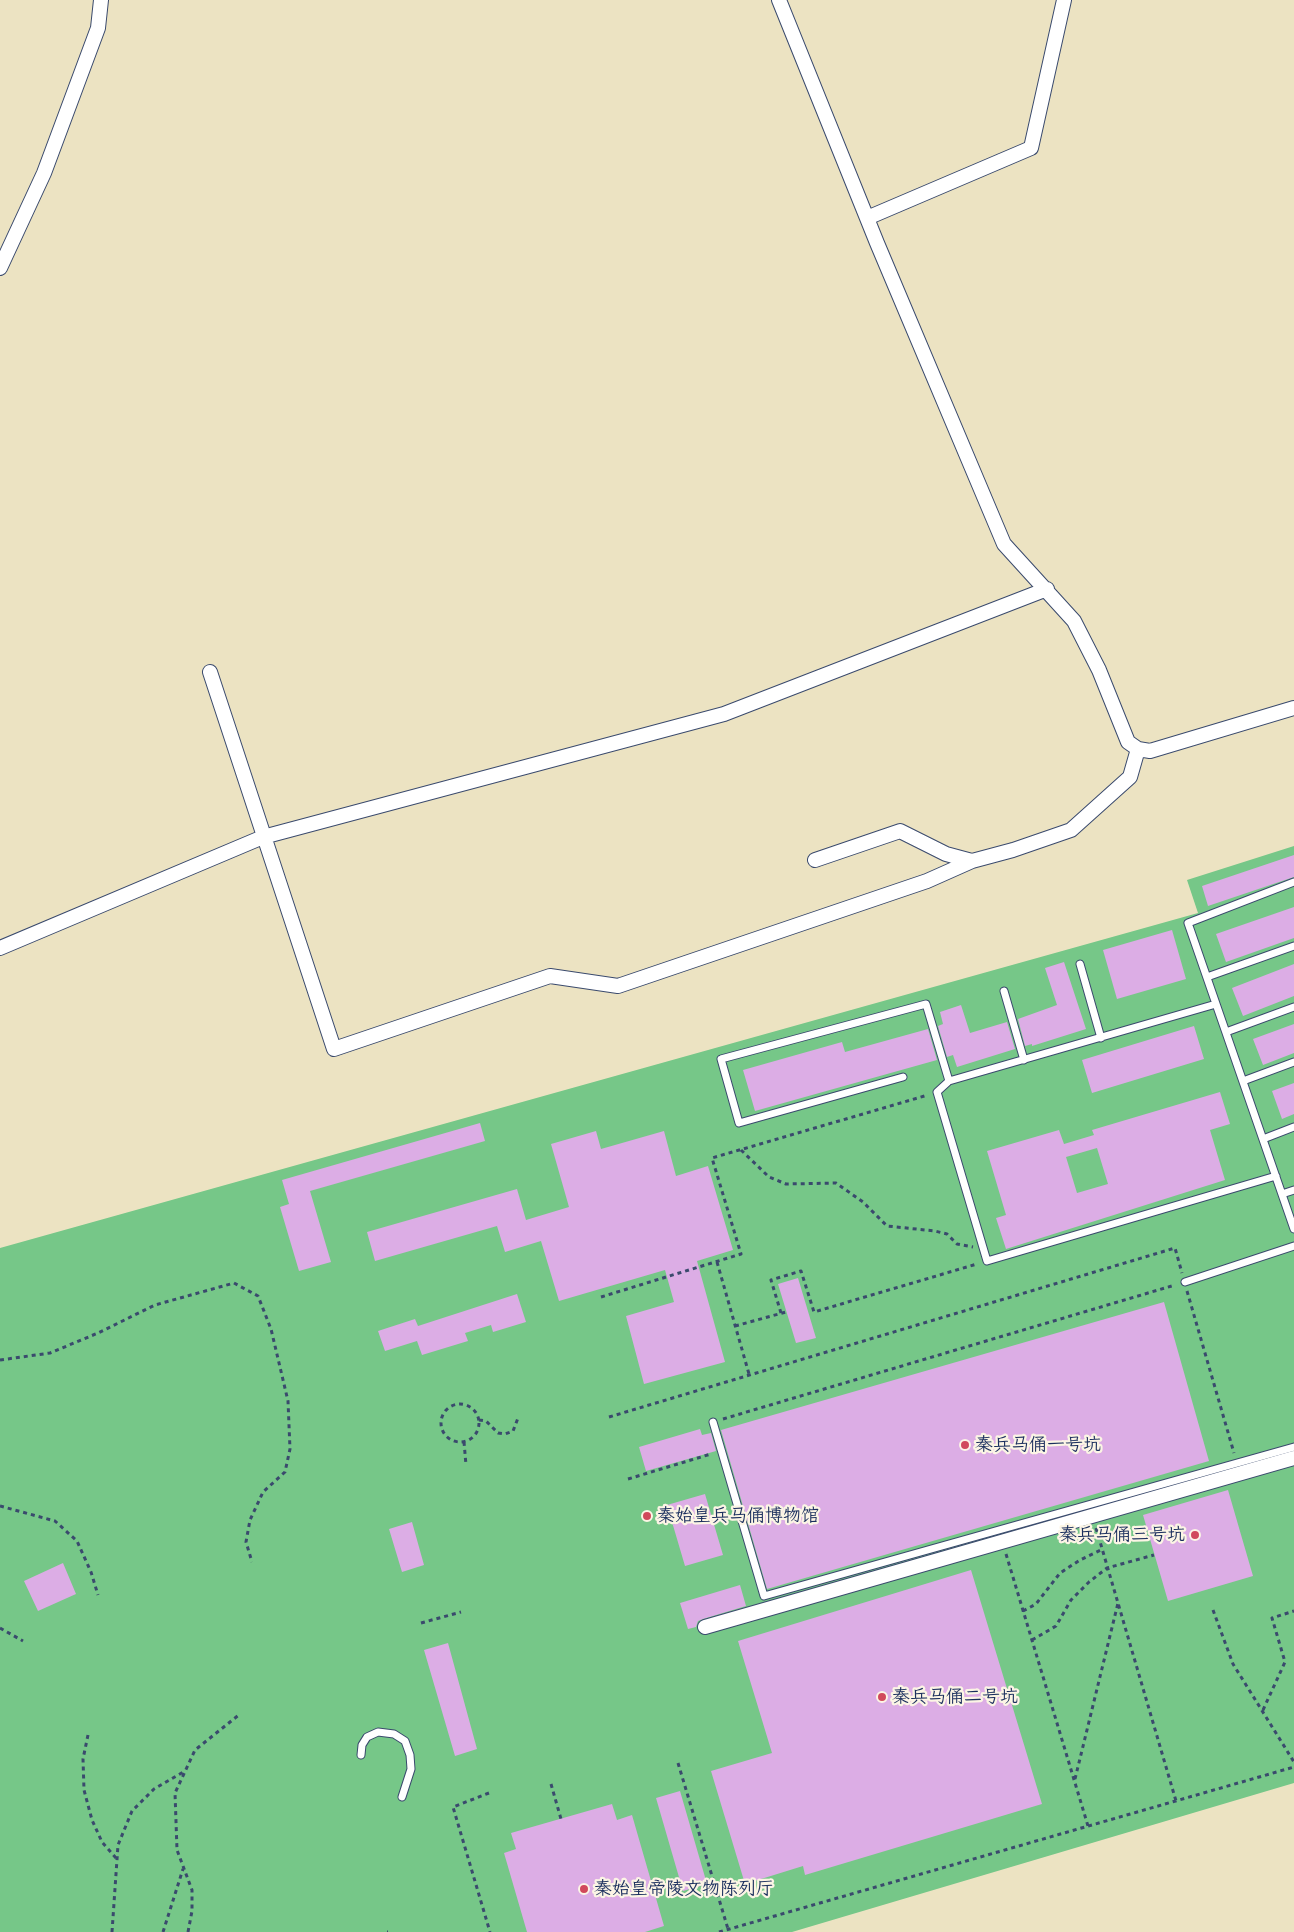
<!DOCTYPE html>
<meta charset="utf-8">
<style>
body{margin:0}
canvas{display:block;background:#ece3c2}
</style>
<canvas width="1294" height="1932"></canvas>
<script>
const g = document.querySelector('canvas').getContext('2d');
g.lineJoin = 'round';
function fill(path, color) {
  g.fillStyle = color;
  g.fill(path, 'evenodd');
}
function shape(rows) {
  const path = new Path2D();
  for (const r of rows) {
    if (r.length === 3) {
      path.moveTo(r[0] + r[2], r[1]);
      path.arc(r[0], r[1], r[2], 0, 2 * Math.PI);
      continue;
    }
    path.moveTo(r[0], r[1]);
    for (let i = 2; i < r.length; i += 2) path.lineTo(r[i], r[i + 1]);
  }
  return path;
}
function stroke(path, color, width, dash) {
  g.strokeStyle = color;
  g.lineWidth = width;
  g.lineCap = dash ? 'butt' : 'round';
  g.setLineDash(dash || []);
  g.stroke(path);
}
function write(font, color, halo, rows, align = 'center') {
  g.font = font + ' Delius,"LXGW WenKai TC",sans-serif';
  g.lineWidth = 4.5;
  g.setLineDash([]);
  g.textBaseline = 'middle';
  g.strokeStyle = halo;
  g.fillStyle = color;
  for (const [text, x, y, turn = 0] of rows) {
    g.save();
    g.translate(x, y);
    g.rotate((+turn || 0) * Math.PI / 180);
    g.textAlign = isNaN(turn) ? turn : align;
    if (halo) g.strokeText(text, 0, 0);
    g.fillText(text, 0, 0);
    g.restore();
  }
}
const green = shape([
 [1294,846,1294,1783,792,1932,0,1932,0,1248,1198,913,1187,880]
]);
const building = shape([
 [1294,855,1294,877,1208,906,1202,886],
 [1294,907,1294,938,1226,962,1216,934],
 [1172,930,1186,979,1117,999,1103,950],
 [1064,962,1086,1029,1032,1046,1032,1044,1025,1046,1018,1019,1057,1005,1045,968],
 [1294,964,1294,996,1243,1016,1232,988],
 [961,1005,970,1033,1007,1022,1015,1049,957,1067,953,1055,947,1057,938,1026,943,1024,940,1012],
 [1294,1024,1294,1053,1263,1065,1253,1039],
 [1194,1026,1204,1059,1092,1093,1082,1060],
 [928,1029,937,1060,755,1111,743,1070,842,1042,845,1052],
 [1294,1083,1294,1114,1282,1119,1272,1091],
 [1220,1092,1230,1124,1210,1130,1225,1180,1006,1249,996,1218,1006,1215,987,1151,1059,1130,1064,1144,1094,1135,1092,1130],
 [1097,1148,1108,1184,1077,1193,1066,1157],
 [480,1123,485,1141,310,1191,331,1262,299,1271,280,1207,289,1204,282,1180],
 [596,1131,601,1149,664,1131,676,1176,708,1166,733,1250,697,1261,725,1362,644,1384,626,1316,674,1302,665,1270,559,1301,541,1241,505,1252,497,1226,375,1261,367,1232,517,1189,526,1220,569,1207,551,1144],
 [798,1278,816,1338,796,1343,778,1284],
 [517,1294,526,1322,493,1332,491,1325,465,1333,468,1341,422,1355,417,1341,385,1351,378,1331,415,1319,418,1326],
 [1164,1302,1209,1461,767,1589,721,1430],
 [700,1429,702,1435,711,1433,716,1451,646,1471,639,1447],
 [1228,1490,1253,1576,1168,1601,1143,1515],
 [705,1494,723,1555,685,1566,667,1505],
 [412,1522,424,1565,402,1572,389,1529],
 [63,1563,76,1594,38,1611,24,1581],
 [971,1570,1042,1804,805,1875,803,1866,745,1884,711,1771,772,1753,738,1641],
 [740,1585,746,1606,703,1619,698,1621,696,1627,688,1629,680,1603],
 [448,1643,477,1749,455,1756,424,1650],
 [680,1791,707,1884,683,1891,656,1798],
 [612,1804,617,1820,632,1815,664,1926,645,1932,527,1932,504,1853,516,1849,511,1833]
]);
const path = shape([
 [741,1150,769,1177,786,1184,836,1183,863,1202,887,1226,935,1231,947,1234,957,1244,973,1247],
 [717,1262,749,1374],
 [1187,1291,1234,1453],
 [601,1297,741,1254,712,1158,928,1095],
 [781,1313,771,1280,801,1271,814,1312,977,1264],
 [735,1326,786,1312],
 [0,1360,50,1353,98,1333,155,1305,234,1283,258,1296,271,1329,288,1401,290,1449,285,1472,263,1492,250,1520,246,1542,252,1562],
 [460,1423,19],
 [609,1417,1175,1248,1182,1273],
 [723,1419,1175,1285],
 [479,1420,486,1421,498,1433,505,1434,513,1431,518,1418],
 [464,1442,466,1465],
 [628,1479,711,1454],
 [0,1506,55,1521,77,1541,91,1572,98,1595],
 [1096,1528,1176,1801],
 [1006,1554,1088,1826],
 [1213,1610,1233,1664,1294,1762],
 [1023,1611,1036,1604,1060,1573,1080,1560,1103,1549],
 [421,1623,461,1612],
 [0,1628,23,1641],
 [1032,1640,1056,1626,1071,1600,1089,1582,1107,1568,1154,1555],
 [1263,1710,1285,1662,1272,1618,1294,1611],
 [88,1735,83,1759,84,1790,92,1820,102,1842,116,1858],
 [678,1763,728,1929],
 [1075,1779,1118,1603],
 [551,1784,561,1819],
 [489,1793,453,1807,490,1932],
 [112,1932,118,1845,132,1811,154,1789,185,1771],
 [163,1932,183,1869],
 [188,1932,192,1911,192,1890,177,1850,175,1793,195,1750,240,1714],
 [387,1932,388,1932],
 [719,1932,1294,1767]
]);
const lane = shape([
 [1294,882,1188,923,1294,1229],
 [1080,964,1101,1038],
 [1207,977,1294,946],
 [1004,991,1024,1060],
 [1216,1004,949,1081,937,1092,987,1261,1276,1176],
 [1226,1032,1294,1007],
 [903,1077,739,1123,721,1059,926,1004,949,1081],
 [1243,1081,1294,1062],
 [1263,1139,1294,1127],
 [1282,1194,1294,1190],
 [1185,1282,1294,1246],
 [713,1422,764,1596,1294,1447],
 [361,1755,362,1745,367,1737,378,1732,394,1734,405,1741,410,1755,411,1769,402,1797]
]);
const street = shape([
 [779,0,877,243,1004,544,1074,621,1099,670,1128,742,1138,749,1150,751,1294,708],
 [867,218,1031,148,1064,0],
 [0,268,44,173,98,28,101,0],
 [210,672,334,1049,550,976,618,986,927,881,972,861],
 [815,860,900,831,946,854,972,861,1013,850,1071,830,1130,777,1138,749],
 [0,948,263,837,724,714,1047,589],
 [705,1627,1294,1458]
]);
const markers = [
 [965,1445,5,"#d1495b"],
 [647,1516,5,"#d1495b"],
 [1195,1535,5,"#d1495b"],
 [882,1697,5,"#d1495b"],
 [584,1889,5,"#d1495b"]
];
const poiNames = [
 ["秦兵马俑一号坑",975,1445],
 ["秦始皇兵马俑博物馆",657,1516],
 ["秦兵马俑三号坑",1185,1535,"right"],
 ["秦兵马俑二号坑",892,1697],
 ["秦始皇帝陵文物陈列厅",594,1889]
];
fill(green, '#76c788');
fill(building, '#dcade5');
stroke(lane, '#3a4a6d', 9);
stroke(street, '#3a4a6d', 16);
stroke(path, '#3a4a6d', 3, [4, 4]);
stroke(lane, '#fff', 7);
stroke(street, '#fff', 14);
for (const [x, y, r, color] of markers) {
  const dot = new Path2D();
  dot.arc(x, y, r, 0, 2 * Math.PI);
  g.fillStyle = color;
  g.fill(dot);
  stroke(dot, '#fcf5e5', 2);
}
write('18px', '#1b2f5e', '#fcf5e5', poiNames, 'left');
</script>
